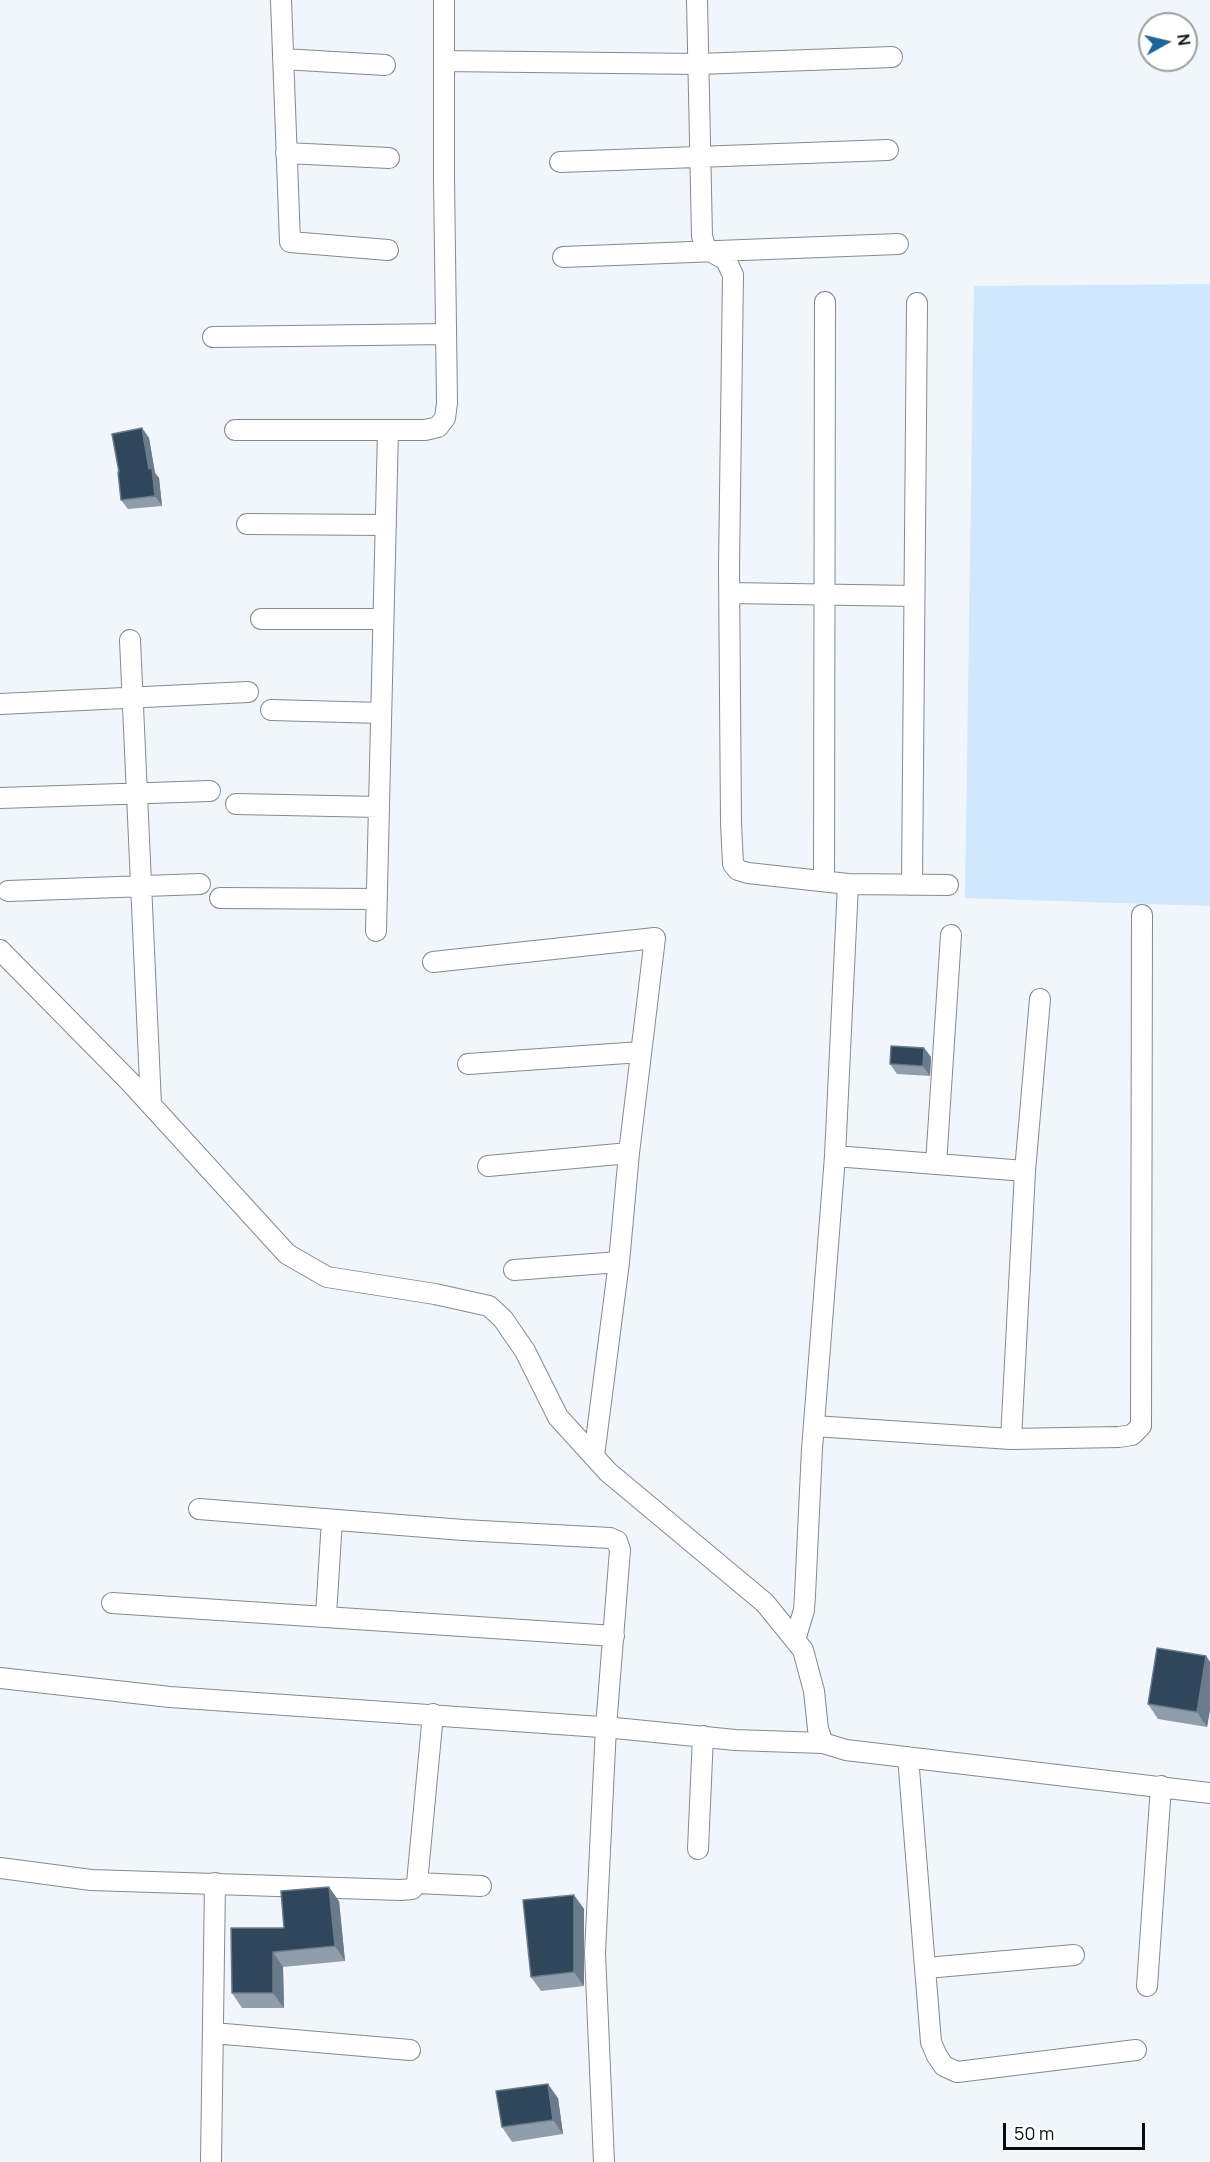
<!DOCTYPE html>
<style>
body{margin:0}
#map{position:relative;width:1210px;height:2162px;overflow:hidden;background:#f0f6fb;font-family:Manrope,sans-serif}
canvas{display:block}
.north{position:absolute;left:1138px;top:12px;width:60px;height:60px;box-sizing:border-box;background:#fff;border:2px solid #9d9e9e;border-radius:50%;rotate:82deg;font-size:16px;font-weight:700;line-height:24px;text-align:center;color:#0a0c0d}
.north::after{content:'';display:block;margin:auto;width:21px;height:27px;background:#1f659a;clip-path:polygon(50% 0,100% 100%,50% 72%,0 100%)}
.scale{position:absolute;left:1003px;top:2123px;width:142px;height:27px;box-sizing:border-box;border:3px solid #0a0c0d;border-top:0;padding-left:8px;font-size:18px;line-height:21px;white-space:nowrap;color:#0a0c0d;-webkit-text-stroke:4px #fff;paint-order:stroke}
</style>
<div id="map">
<canvas width="1210" height="2162"></canvas>
<div class="north">N</div>
<div class="scale">50 m</div>
</div>
<script>
const g = document.querySelector('canvas').getContext('2d');
g.lineJoin = 'round';
function fill(path, color) {
  g.fillStyle = color;
  g.fill(path, 'evenodd');
}
function shape(rows) {
  const path = new Path2D();
  for (const r of rows) {
    path.moveTo(r[0], r[1]);
    for (let i = 2; i < r.length; i += 2) path.lineTo(r[i], r[i + 1]);
  }
  return path;
}
function stroke(path, color, width, dash) {
  g.strokeStyle = color;
  g.lineWidth = width;
  g.lineCap = dash ? 'butt' : 'round';
  g.setLineDash(dash || []);
  g.stroke(path);
}
const green = shape([
 [1210,284,1210,906,965,898,974,286]
]);
const street = shape([
 [281,0,290,242,388,250],
 [697,0,702,236,705,246,710,251,726,260,733,275,729,568,731,823,733,864,738,870,748,873,848,884,948,885],
 [283,59,385,65],
 [444,61,698,64,892,57],
 [286,153,389,158],
 [560,162,888,150],
 [563,257,898,244],
 [213,337,446,334],
 [235,430,425,430,438,427,445,418,447,403,444,178,444,0],
 [247,524,386,525],
 [730,593,914,596],
 [261,619,383,619],
 [130,640,151,1105],
 [0,704,248,692],
 [271,710,381,713],
 [0,798,210,791],
 [236,804,379,807],
 [824,881,825,302],
 [912,885,917,303],
 [8,891,200,884],
 [220,898,377,899],
 [376,931,388,430],
 [0,950,131,1083,287,1254,327,1277,435,1294,489,1306,503,1319,525,1351,558,1417,608,1472,765,1603,803,1650,814,1691,818,1729,823,1743,846,1750,1210,1793],
 [433,962,655,938,629,1153,619,1262,594,1456],
 [468,1064,641,1052],
 [835,1156,1025,1171],
 [936,1164,951,935],
 [488,1166,629,1153],
 [514,1270,619,1262],
 [814,1426,1011,1439,1119,1437,1132,1435,1141,1426,1142,915],
 [1011,1439,1025,1171,1040,999],
 [199,1509,463,1530,610,1538,617,1541,620,1550,606,1727,595,1953,604,2162],
 [112,1603,614,1636],
 [326,1615,332,1520],
 [795,1640,804,1610,805,1595,812,1449,835,1156,848,884],
 [0,1678,170,1697,615,1728,735,1740,823,1743],
 [908,1757,931,2042,937,2056,944,2066,957,2072,1136,2050],
 [698,1849,703,1736],
 [0,1868,91,1880,401,1890,412,1889,417,1883,433,1714],
 [417,1883,481,1886],
 [926,1968,1074,1955],
 [1147,1986,1161,1786],
 [213,2033,410,2050],
 [211,2162,215,1883]
]);
const wall = shape([
 [142,428,149,438,155,473,159,478,162,506,128,509,121,500,119,472],
 [924,1048,931,1057,930,1076,897,1074,890,1064],
 [1206,1656,1210,1662,1210,1710,1207,1727,1158,1719,1148,1704],
 [574,1895,584,1909,584,1986,541,1991,531,1977],
 [339,1901,345,1961,283,1967,284,2008,242,2008,232,1993,284,1928],
 [558,2098,563,2134,512,2142,502,2127]
]);
const shadedWall = shape([
 [142,428,149,438,155,473,159,478,162,506,155,496],
 [924,1048,931,1057,930,1076,923,1066],
 [1206,1656,1210,1662,1210,1710,1207,1727,1197,1712],
 [329,1887,339,1901,345,1961,335,1946],
 [574,1895,584,1909,584,1986,574,1972],
 [273,1952,283,1967,284,2008,273,1993],
 [548,2084,558,2098,563,2134,553,2120]
]);
const building = shape([
 [142,428,149,469,152,468,155,496,121,500,118,472,119,472,112,434,142,428],
 [891,1046,924,1048,923,1066,890,1064,891,1046],
 [1157,1648,1206,1656,1197,1712,1148,1704,1157,1648],
 [329,1887,335,1946,273,1952,273,1993,232,1993,231,1928,284,1928,281,1891,329,1887],
 [574,1895,574,1972,531,1977,523,1900,574,1895],
 [548,2084,553,2120,502,2127,496,2091,548,2084]
]);
fill(green, '#d1e7fb');
stroke(street, '#858a8f', 22);
stroke(street, '#fff', 20);
fill(wall, '#909eab');
fill(shadedWall, '#6a7c8b');
fill(building, '#30475b');
stroke(building, '#6a7c8b', 1.5);
</script>
